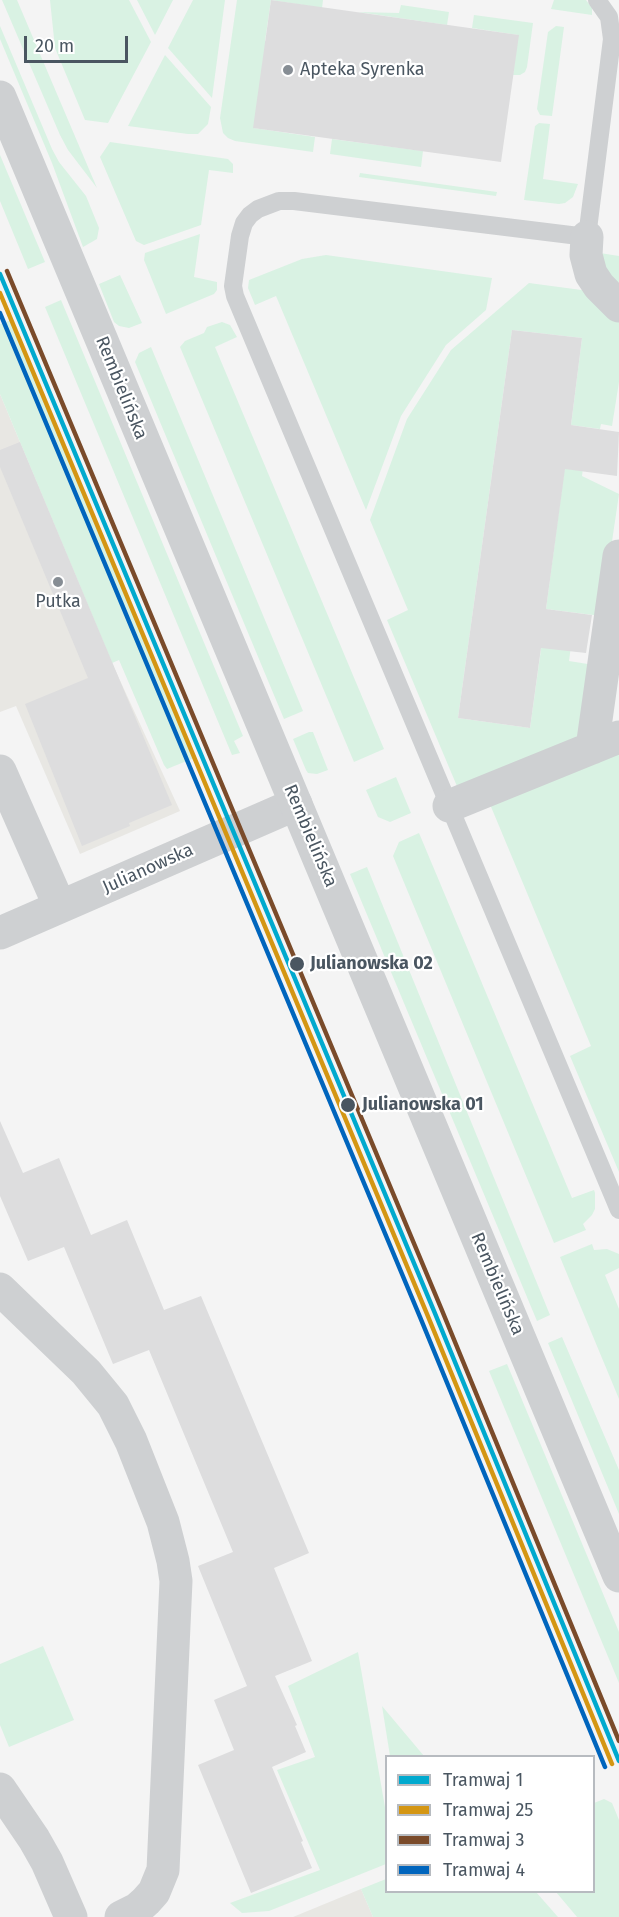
<!DOCTYPE html>
<html>
<head>
<meta charset="utf-8">
<style>
	body { margin:0 }
	#map { position:relative; width:619px; height:1917px; overflow:hidden; background:#f4f4f4; font-family:"Fira Sans",sans-serif }
	canvas { display:block }
	.legend { position:absolute; left:385px; top:1755px; width:210px; height:138px; box-sizing:border-box; background:#fff; border:2px solid #b7bbc0; margin:0; padding:8px 10px; list-style:none; font-size:18px; color:#4a5661 }
	.legend li { display:flex; align-items:center; gap:12px; height:30px }
	.legend b { width:30px; border:2px solid #b7bbc0 }
	.scale { position:absolute; left:24px; top:36px; width:104px; height:27px; box-sizing:border-box; border:3px solid #4a5661; border-top:0; padding-left:8px; font-size:18px; line-height:21px; white-space:nowrap; color:#4a5661; -webkit-text-stroke:4px #fff; paint-order:stroke }
</style>
</head>
<body>
<div id="map">
<canvas width="619" height="1917"></canvas>
<ul class="legend">
<li><b style="height:8px;background:#00a9ce"></b>Tramwaj 1</li>
<li><b style="height:8px;background:#d49613"></b>Tramwaj 25</li>
<li><b style="height:8px;background:#7a4b2a"></b>Tramwaj 3</li>
<li><b style="height:8px;background:#0065bd"></b>Tramwaj 4</li>
</ul>
<div class="scale">20 m</div>
</div>
<script>
const c = document.querySelector('canvas').getContext('2d');
c.lineJoin = 'round';
function fill(path, color) {
  c.fillStyle = color;
  c.fill(path, 'evenodd');
}
function shape(rows) {
  const path = new Path2D();
  for (const r of rows) {
    path.moveTo(r[0], r[1]);
    for (let i = 2; i < r.length; i += 2) path.lineTo(r[i], r[i + 1]);
  }
  return path;
}
function trace(path, color, width, dash) {
  c.strokeStyle = color;
  c.lineWidth = width;
  c.lineCap = dash ? 'butt' : 'round';
  c.setLineDash(dash || []);
  c.stroke(path);
}
function label(font, color, halo, rows, align = 'center') {
  c.font = font + ' "Fira Sans",sans-serif';
  c.lineWidth = 4.5;
  c.setLineDash([]);
  c.textBaseline = 'middle';
  c.strokeStyle = halo;
  c.fillStyle = color;
  for (const [text, x, y, turn = 0] of rows) {
    c.save();
    c.translate(x, y);
    c.rotate((+turn || 0) * Math.PI / 180);
    c.textAlign = isNaN(turn) ? turn : align;
    if (halo) c.strokeText(text, 0, 0);
    c.fillText(text, 0, 0);
    c.restore();
  }
}
fill(shape([
	[0,394,112,663,180,811,80,854,16,706,0,712],
	[361,1889,373,1917,293,1917]
]), '#e8e7e3');
fill(shape([
	[2,0,17,0,97,188,68,150,60,135],
	[50,0,129,0,151,42,108,123,85,120,55,48],
	[137,0,173,0,155,35],
	[193,0,225,0,212,98,168,48],
	[237,0,323,0,322,8,271,0,265,41,278,43,254,128,315,137,313,152,235,141,228,138,223,133,220,118],
	[554,0,586,0,592,8,592,15,551,9],
	[401,5,449,12,447,25,358,12,399,13],
	[474,15,533,23,527,67,525,72,520,75,513,75,518,35,472,28],
	[0,26,52,149,59,162,86,196,99,228,97,239,83,247,52,163,0,39],
	[556,26,564,27,552,116,540,115,537,109,548,32],
	[165,55,211,107,208,124,198,134,188,134,128,126],
	[539,123,550,124,543,179,578,184,573,197,565,203,559,204,524,200,535,126],
	[332,139,423,151,421,167,330,154],
	[110,142,228,159,233,164,233,173,209,170,201,225,144,245,136,241,100,157],
	[0,155,45,262,28,269,0,201],
	[360,173,497,192,496,196,359,177],
	[200,234,194,277,217,282,217,290,214,294,166,314,144,260,145,253],
	[600,253,619,256,619,283,607,278],
	[326,255,492,278,486,310,446,345,401,416,366,510,276,296,255,305,248,288,249,280,302,259],
	[120,275,142,323,129,328,119,326,114,322,99,284],
	[529,283,589,291,619,320,619,382,612,426,601,424,600,429,571,425,582,338,512,330,458,718,530,728,542,642,571,646,569,661,594,665,584,740,459,791,387,620,408,610,370,520,407,419,451,350],
	[61,300,243,736,234,741,240,753,232,755,45,307],
	[11,320,194,758,167,769,164,765,119,660,112,663,0,394,0,324],
	[222,322,230,325,237,337,215,347,384,749,354,762,180,347,185,341,204,333,207,327],
	[151,347,303,711,284,719,135,362,139,353],
	[566,457,584,460,582,476,619,494,601,616,546,609],
	[309,732,313,732,328,770,317,774,308,773,306,770,293,739],
	[619,748,619,1172,570,1056,591,1046,489,802],
	[396,777,411,813,390,822,378,817,366,790],
	[419,833,572,1198,594,1190,595,1193,595,1209,592,1215,583,1224,586,1230,554,1243,393,856,399,842],
	[367,867,550,1315,537,1321,350,874],
	[592,1244,594,1250,607,1249,619,1254,619,1268,605,1275,619,1309,619,1399,560,1257],
	[562,1337,619,1470,619,1514,548,1343],
	[507,1364,619,1632,619,1683,489,1371],
	[43,1646,74,1720,9,1747,0,1725,0,1664],
	[358,1652,386,1813,386,1864,269,1911,242,1913,230,1903,320,1870,277,1770,315,1757,288,1686],
	[382,1706,424,1756,390,1756],
	[604,1799,612,1803,619,1820,619,1917,577,1917,556,1892,594,1892,594,1803],
	[386,1879,386,1892,536,1892,558,1917,373,1917,361,1889]
]), '#d9f2e3');
fill(shape([
	[271,0,519,35,501,162,253,128],
	[512,330,582,338,571,425,619,432,617,476,565,469,546,609,592,615,586,653,541,648,530,728,458,718],
	[20,442,172,805,129,823,130,826,82,846,25,704,88,678,0,467,0,450],
	[0,1121,23,1173,59,1158,91,1235,127,1220,164,1310,201,1296,309,1553,274,1568,312,1661,275,1676,297,1725,295,1726,306,1752,272,1767,303,1841,301,1842,312,1868,251,1893,198,1765,234,1750,214,1700,247,1686,198,1566,233,1552,149,1350,113,1364,64,1247,28,1261,0,1196]
]), '#ddddde');
trace(shape([
	[597,0,609,17,612,39,587,237,294,201,279,201,258,209,250,215,244,223,240,236,233,286,235,296,619,1210]
]), '#ced0d2', 18);
trace(shape([
	[587,237,586,255,591,274,599,286,619,306],
	[592,748,619,556],
	[0,771,60,907],
	[449,806,619,737],
	[0,933,296,804],
	[0,1289,86,1372,113,1405,131,1441,163,1522,173,1561,176,1581,163,1870,154,1892,146,1901,137,1909,121,1917],
	[0,1789,34,1839,47,1862,71,1917]
]), '#ced0d2', 33);
trace(shape([
	[0,97,619,1576]
]), '#ced0d2', 33);
trace(shape([
	[0,274,434,1311,619,1761]
]), '#00a9ce', 4.5);
trace(shape([
	[0,293,427,1314,612,1764]
]), '#d49613', 4.5);
trace(shape([
	[7,271,441,1308,619,1741]
]), '#7a4b2a', 4.5);
trace(shape([
	[0,313,420,1317,605,1767]
]), '#0065bd', 4.5);
for (const [x, y, r, color] of [
	[288,70,6,"#868d94"],
	[58,582,6,"#868d94"],
	[297,964,8,"#4a5661"],
	[348,1105,8,"#4a5661"]
]) {
  const dot = new Path2D();
  dot.arc(x, y, r, 0, 2 * Math.PI);
  c.fillStyle = color;
  c.fill(dot);
  trace(dot, '#fff', 2);
}
label('18px', '#4a5661', '#fff', [
	["Apteka Syrenka",300,70],
	["Putka",58,602,"center"]
], 'left');
label('18px', '#4a5661', '#fff', [
	["Rembielińska",121,388,68],
	["Rembielińska",310,836,67],
	["Julianowska",148,869,-24],
	["Rembielińska",497,1284,67]
]);
label('bold 18px', '#4a5661', '#fff', [
	["Julianowska 02",310,964],
	["Julianowska 01",362,1105]
], 'left');
</script>
</body>
</html>
